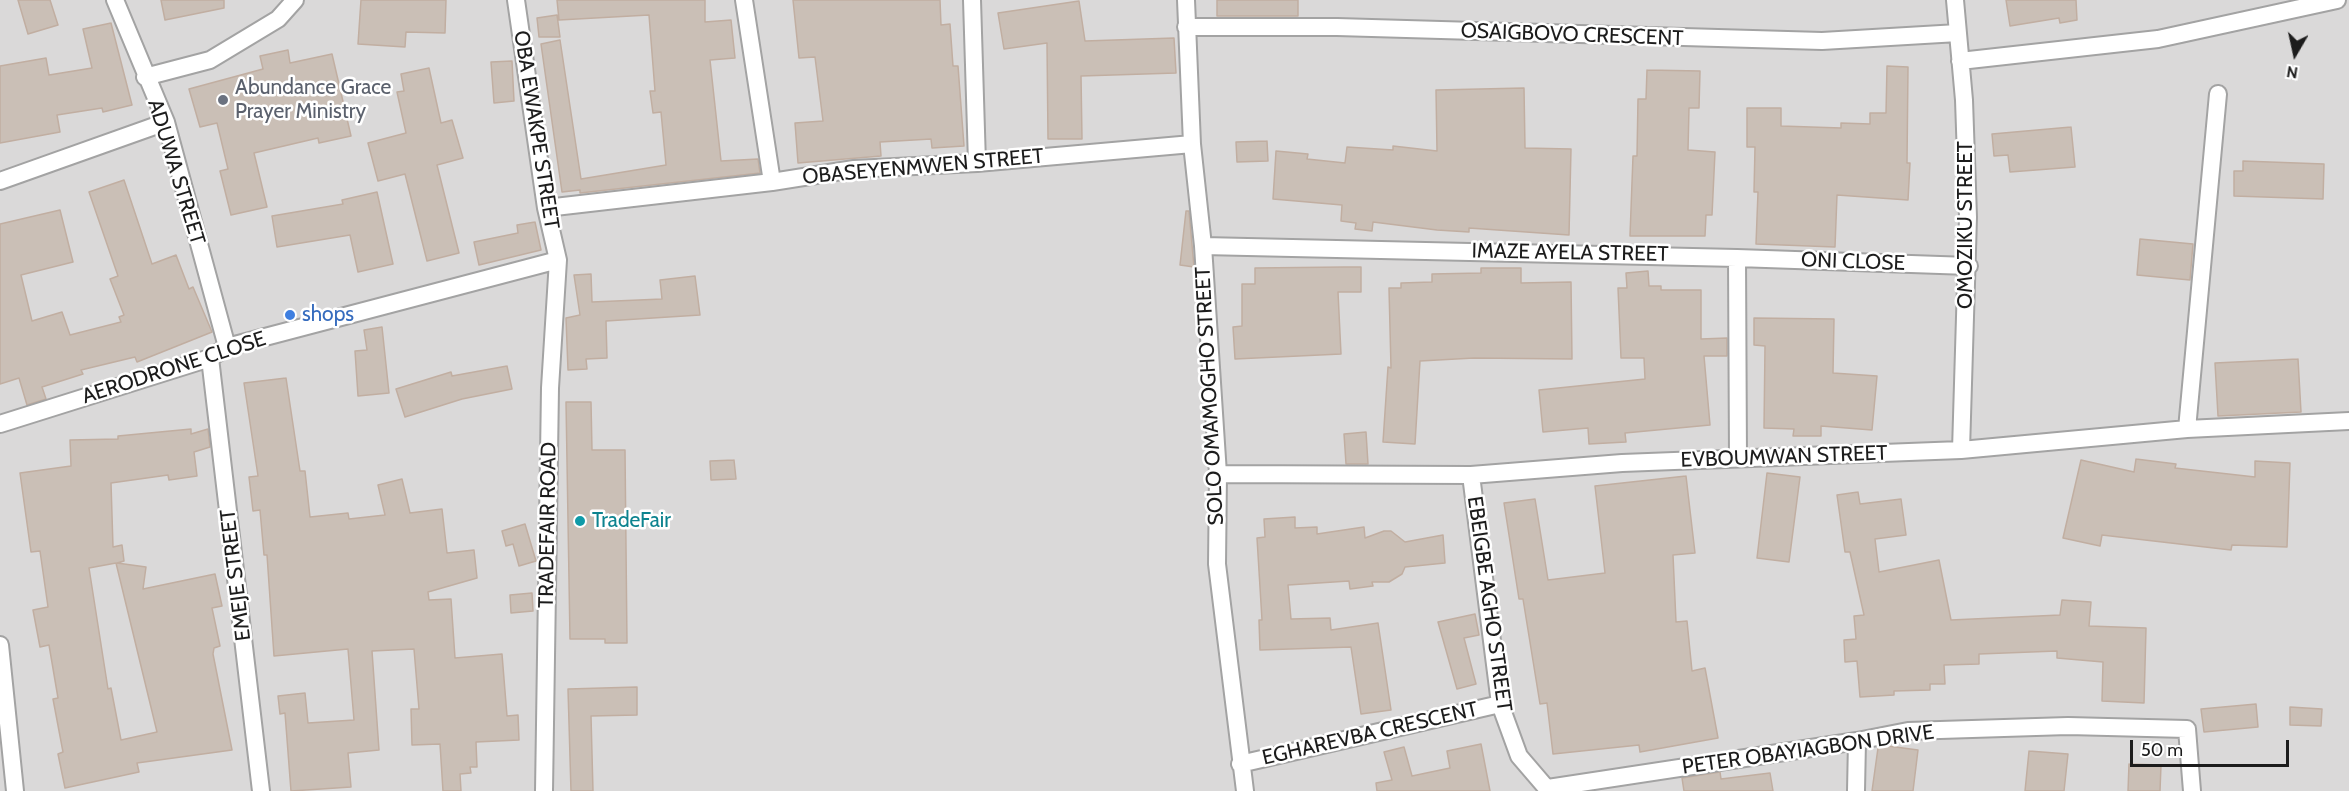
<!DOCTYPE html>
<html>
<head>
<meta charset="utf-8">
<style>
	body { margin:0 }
	#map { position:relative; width:2349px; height:791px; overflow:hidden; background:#eee9e0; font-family:Cabin,sans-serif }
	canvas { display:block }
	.north { position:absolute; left:2265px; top:24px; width:60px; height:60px; -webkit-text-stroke:4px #fff; paint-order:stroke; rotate:189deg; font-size:16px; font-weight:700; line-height:24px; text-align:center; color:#1c1c1c }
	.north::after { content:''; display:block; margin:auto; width:21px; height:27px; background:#1c1c1c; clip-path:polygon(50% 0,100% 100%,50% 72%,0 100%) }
	.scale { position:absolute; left:2130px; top:740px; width:159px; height:27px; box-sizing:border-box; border:3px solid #1c1c1c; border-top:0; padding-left:8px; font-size:18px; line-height:21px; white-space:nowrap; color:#1c1c1c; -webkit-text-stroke:4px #fff; paint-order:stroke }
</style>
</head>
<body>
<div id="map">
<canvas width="2349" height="791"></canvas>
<div class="north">N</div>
<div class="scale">50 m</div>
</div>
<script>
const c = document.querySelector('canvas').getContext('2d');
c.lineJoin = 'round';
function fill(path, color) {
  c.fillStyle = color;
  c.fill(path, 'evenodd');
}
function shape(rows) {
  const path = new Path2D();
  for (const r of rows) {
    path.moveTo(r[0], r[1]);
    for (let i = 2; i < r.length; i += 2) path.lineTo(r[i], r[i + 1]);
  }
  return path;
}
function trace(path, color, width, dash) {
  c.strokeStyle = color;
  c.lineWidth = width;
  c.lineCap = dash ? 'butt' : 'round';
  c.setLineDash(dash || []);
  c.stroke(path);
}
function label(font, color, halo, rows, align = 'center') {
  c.font = font + ' Cabin,sans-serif';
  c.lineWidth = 5;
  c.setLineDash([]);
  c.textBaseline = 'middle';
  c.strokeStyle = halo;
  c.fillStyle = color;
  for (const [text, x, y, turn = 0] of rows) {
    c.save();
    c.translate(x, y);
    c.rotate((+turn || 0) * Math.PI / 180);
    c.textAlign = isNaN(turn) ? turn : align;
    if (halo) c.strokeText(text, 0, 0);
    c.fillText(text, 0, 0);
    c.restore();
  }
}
fill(shape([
	[0,0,2349,0,2349,791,0,791]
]), '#dad9d9');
const building = shape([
	[18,0,50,0,58,25,28,34,18,0],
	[161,0,224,0,224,8,165,20,161,0],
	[361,0,446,0,445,33,406,32,405,47,358,44,361,0],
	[557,0,705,0,705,22,731,20,735,58,710,60,721,161,758,159,760,173,580,193,580,190,562,192,541,44,560,40,581,179,666,165,661,112,653,113,650,91,655,91,649,15,559,20,557,0],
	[793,0,940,0,941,25,950,24,953,66,958,66,964,146,932,148,931,139,880,142,881,156,798,163,795,123,823,121,815,57,799,58,793,0],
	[1217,0,1298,0,1298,16,1217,16,1217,0],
	[2006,0,2076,0,2077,20,2060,23,2059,18,2010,26,2006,0],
	[1079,1,1085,41,1174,38,1176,73,1081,76,1082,139,1048,139,1047,43,1004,49,998,13,1079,1],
	[557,15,560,37,539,37,537,18,557,15],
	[111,23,132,105,103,112,102,108,57,115,60,132,0,143,0,66,46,58,49,75,92,68,83,29,111,23],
	[288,50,290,63,332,54,351,136,319,143,318,138,254,153,267,207,231,215,220,171,228,169,217,123,200,127,189,89,263,69,260,56,288,50],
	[512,61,514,101,494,103,491,62,512,61],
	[1887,66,1908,67,1907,163,1910,163,1908,200,1837,195,1835,247,1756,244,1758,192,1754,192,1755,147,1747,147,1747,108,1781,108,1781,126,1841,128,1841,123,1870,124,1870,113,1886,113,1887,66],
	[429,68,441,123,452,120,463,158,437,165,459,253,427,261,405,174,378,181,368,143,406,133,397,92,404,91,401,74,429,68],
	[1647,70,1700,71,1699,108,1689,108,1688,150,1715,152,1712,215,1706,215,1705,236,1630,236,1633,156,1637,156,1638,99,1646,99,1647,70],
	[1524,88,1525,148,1571,149,1569,235,1469,228,1469,232,1437,230,1373,222,1372,231,1355,229,1356,223,1341,221,1342,205,1273,199,1276,151,1308,154,1307,159,1345,163,1347,147,1393,150,1393,146,1437,151,1436,90,1524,88],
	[2071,127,2075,167,2010,172,2008,155,1994,156,1992,134,2071,127],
	[1267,141,1268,161,1237,162,1236,142,1267,141],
	[2243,161,2324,164,2323,199,2234,196,2234,171,2243,171,2243,161],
	[124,180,152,264,176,255,189,289,193,287,212,332,137,362,135,357,81,370,83,374,42,387,46,399,27,405,19,378,0,384,0,224,60,210,73,262,21,275,32,321,62,312,70,335,121,322,119,317,124,315,110,279,118,276,89,192,124,180],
	[377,192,393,264,358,272,350,235,277,247,272,216,343,204,342,200,377,192],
	[1186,211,1189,211,1194,267,1180,265,1186,211],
	[535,222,541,250,479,265,474,242,518,233,517,225,535,222],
	[2140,239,2193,244,2190,280,2137,275,2140,239],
	[1345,267,1361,267,1361,292,1338,292,1341,354,1235,359,1233,327,1242,326,1242,284,1255,284,1255,268,1345,267],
	[1481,268,1521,268,1521,283,1571,282,1572,359,1474,358,1420,361,1415,444,1383,442,1388,367,1391,368,1389,288,1401,288,1401,283,1432,282,1432,274,1481,273,1481,268],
	[1648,271,1649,286,1661,286,1661,290,1701,290,1701,339,1727,338,1727,356,1704,356,1710,425,1625,433,1626,442,1589,444,1588,428,1543,432,1539,390,1645,379,1644,358,1621,358,1618,288,1627,288,1626,273,1648,271],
	[591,274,592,302,662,299,660,280,695,276,700,315,606,321,607,358,586,359,587,369,568,370,566,318,580,315,574,275,591,274],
	[1754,318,1834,319,1833,373,1877,376,1872,430,1821,426,1821,436,1793,436,1794,429,1764,428,1765,346,1754,345,1754,318],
	[382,327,389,393,358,396,355,351,367,350,364,330,382,327],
	[2298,359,2301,412,2218,416,2215,363,2298,359],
	[507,366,512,389,462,399,405,417,396,389,451,372,452,376,507,366],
	[286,378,300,471,305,471,310,517,348,513,349,519,385,515,378,485,402,479,410,513,442,509,447,553,474,550,477,578,428,592,429,600,451,599,455,658,502,654,507,716,518,715,519,740,476,742,477,767,470,767,471,773,460,774,461,791,443,791,440,744,412,745,411,709,419,709,414,649,372,651,379,750,348,753,351,787,291,791,285,713,280,714,278,696,305,693,308,723,354,720,348,649,274,656,267,555,264,555,260,510,253,511,249,477,258,476,244,383,286,378],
	[566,402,591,402,592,450,625,450,627,643,605,643,605,639,570,639,566,402],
	[191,429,191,434,208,429,210,447,194,452,197,476,169,480,168,475,111,483,113,547,122,545,124,561,117,563,146,567,143,589,215,574,222,606,212,608,220,646,214,648,213,654,232,750,137,763,139,772,65,788,58,754,63,752,53,699,58,698,49,645,40,647,33,610,48,607,40,551,31,552,20,473,71,466,70,440,118,439,118,436,191,429],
	[116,563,157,732,121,740,111,688,108,689,89,568,116,563],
	[1366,432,1368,464,1346,464,1344,434,1366,432],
	[2136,459,2176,464,2175,468,2255,477,2255,461,2290,463,2287,547,2232,545,2231,550,2102,535,2100,546,2063,538,2081,460,2134,472,2136,459],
	[734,460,736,479,711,480,710,461,734,460],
	[1767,473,1800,477,1789,562,1757,558,1767,473],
	[1686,476,1695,553,1673,555,1676,622,1687,621,1692,671,1705,668,1718,738,1640,752,1639,745,1553,754,1547,703,1540,704,1523,599,1519,599,1504,503,1535,499,1548,580,1605,573,1595,486,1686,476],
	[1858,492,1860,504,1901,499,1906,535,1875,539,1879,572,1939,560,1951,620,2060,615,2062,600,2091,602,2089,626,2146,628,2144,703,2102,701,2103,662,2057,658,2057,651,1979,654,1979,664,1944,665,1945,684,1930,684,1930,690,1894,691,1894,695,1860,697,1857,661,1845,662,1844,640,1856,639,1854,616,1864,615,1850,552,1845,552,1837,495,1858,492],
	[1295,517,1295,528,1317,527,1317,534,1364,527,1365,538,1384,531,1391,531,1405,542,1443,535,1445,563,1405,567,1402,574,1389,582,1372,582,1373,586,1350,589,1349,581,1288,585,1291,619,1330,618,1331,630,1378,623,1391,710,1361,714,1351,647,1260,650,1259,620,1262,620,1257,538,1265,537,1264,519,1295,517],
	[525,524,536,561,519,566,513,544,506,546,502,531,525,524],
	[532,593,533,611,511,613,510,595,532,593],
	[1475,614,1479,635,1464,638,1476,684,1457,689,1438,622,1475,614],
	[637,687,637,715,591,716,593,791,571,791,568,689,637,687],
	[2256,704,2258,727,2204,732,2201,709,2256,704],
	[2290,707,2322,709,2321,726,2290,725,2290,707],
	[1481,744,1490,791,1377,791,1376,783,1392,780,1384,752,1404,747,1412,776,1450,768,1447,751,1481,744],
	[1888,746,1918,750,1913,791,1872,791,1878,748,1888,746],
	[2029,751,2068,754,2064,791,2025,791,2029,751],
	[2129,764,2161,765,2160,791,2128,791,2129,764],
	[1720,772,1721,779,1770,773,1773,791,1684,791,1682,778,1720,772]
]);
fill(building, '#cabfb6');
trace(building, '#c1aea1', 1.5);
const street = shape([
	[115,0,166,122,227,347],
	[516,0,546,208,558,260,550,388,544,791],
	[744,0,772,182],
	[972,0,977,163],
	[1186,0,1192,144,1203,246,1218,474,1217,564,1245,791],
	[1955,0,1964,100,1968,217,1961,450],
	[1186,27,1337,27,1822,41,1958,33],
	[1960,61,2158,39,2337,0],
	[145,77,210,60,278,19,295,0],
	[0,181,166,122],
	[546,208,772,182,854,169,977,163,1192,144],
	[1203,246,1737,258,1738,458],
	[1737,258,1969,266],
	[210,358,261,791],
	[0,424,210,358,227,347,558,260],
	[2187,429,2218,94],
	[1218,474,1471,475,1622,463,1961,450,2187,429,2349,421],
	[1471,475,1500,704,1519,756,1549,791],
	[0,645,15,791],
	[1240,764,1500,704],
	[1548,788,1857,741,1908,731,2068,726,2187,729,2192,791],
	[1856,791,1857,741]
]);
trace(street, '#a3a3a3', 20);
trace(street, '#fff', 16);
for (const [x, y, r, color] of [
	[223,100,6,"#6b7280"],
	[290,315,6,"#3f7fe0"],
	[580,521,6,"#0f9aa8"]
]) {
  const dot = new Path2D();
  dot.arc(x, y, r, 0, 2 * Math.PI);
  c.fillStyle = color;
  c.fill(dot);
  trace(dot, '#fff', 2);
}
label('21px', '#1c1c1c', '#fff', [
	["OSAIGBOVO CRESCENT",1572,35,2],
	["OBA EWAKPE STREET",536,130,81],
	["OBASEYENMWEN STREET",923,167,-5],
	["ADUWA STREET",176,172,73],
	["OMOZIKU STREET",1966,225,-90],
	["IMAZE AYELA STREET",1570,253,1],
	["ONI CLOSE",1853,262,2],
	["AERODRONE CLOSE",174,368,-18],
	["SOLO OMAMOGHO STREET",1210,396,-93],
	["EVBOUMWAN STREET",1784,457,-2],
	["TRADEFAIR ROAD",548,525,-89],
	["EMEJE STREET",236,575,-97],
	["EBEIGBE AGHO STREET",1489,604,82],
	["EGHAREVBA CRESCENT",1370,734,-13],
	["PETER OBAYIAGBON DRIVE",1808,750,-8]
]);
label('21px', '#5b616d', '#fff', [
	["Abundance Grace",235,88],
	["Prayer Ministry",235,112]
], 'left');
label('21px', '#366cbe', '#fff', [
	["shops",302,315]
], 'left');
label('21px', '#0d838f', '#fff', [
	["TradeFair",592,521]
], 'left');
</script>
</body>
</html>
